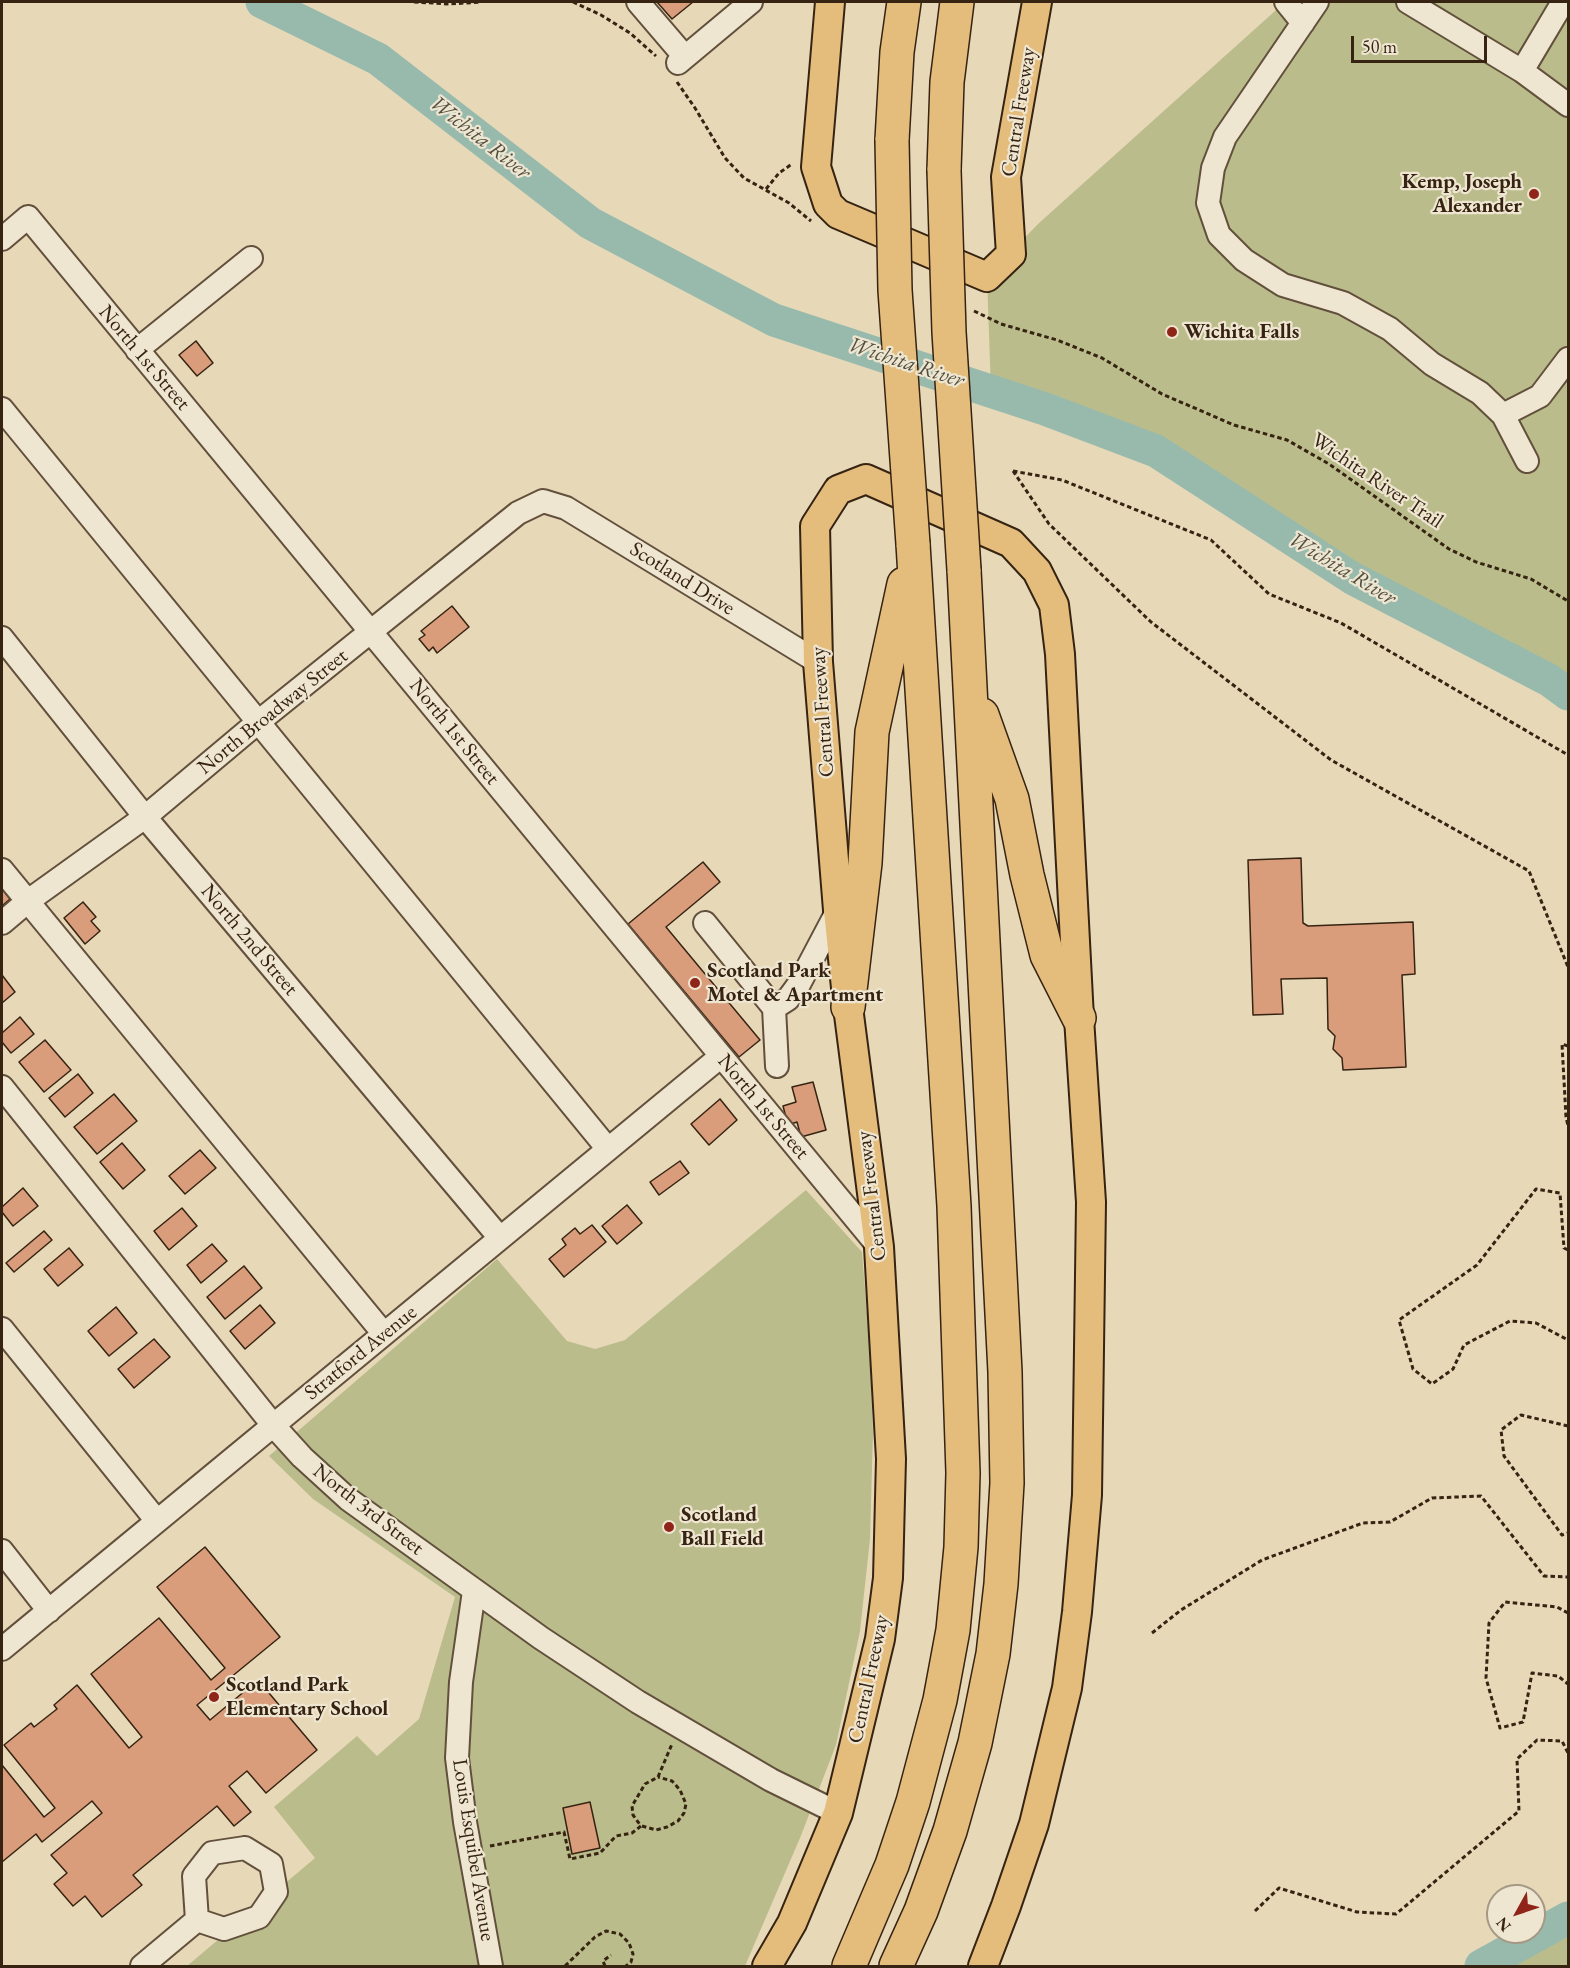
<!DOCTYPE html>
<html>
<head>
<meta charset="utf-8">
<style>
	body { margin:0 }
	#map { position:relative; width:1570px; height:1968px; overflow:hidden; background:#e7d8b8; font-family:"EB Garamond",serif }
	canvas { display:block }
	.frame { position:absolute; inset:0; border:3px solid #362312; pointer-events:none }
	.north { position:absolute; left:1486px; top:1884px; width:60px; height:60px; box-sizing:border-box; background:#efe6d1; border:2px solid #a59885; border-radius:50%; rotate:230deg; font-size:16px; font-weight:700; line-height:24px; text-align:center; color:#362312 }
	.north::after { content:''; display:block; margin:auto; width:21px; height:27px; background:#8f2418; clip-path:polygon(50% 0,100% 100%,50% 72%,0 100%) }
	.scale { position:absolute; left:1351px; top:36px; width:136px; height:27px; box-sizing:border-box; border:3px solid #362312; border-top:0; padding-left:8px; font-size:18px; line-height:21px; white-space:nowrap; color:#362312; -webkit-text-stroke:4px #efe6d1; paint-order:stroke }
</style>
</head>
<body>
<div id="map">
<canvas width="1570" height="1968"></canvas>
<div class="frame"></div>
<div class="north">N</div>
<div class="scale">50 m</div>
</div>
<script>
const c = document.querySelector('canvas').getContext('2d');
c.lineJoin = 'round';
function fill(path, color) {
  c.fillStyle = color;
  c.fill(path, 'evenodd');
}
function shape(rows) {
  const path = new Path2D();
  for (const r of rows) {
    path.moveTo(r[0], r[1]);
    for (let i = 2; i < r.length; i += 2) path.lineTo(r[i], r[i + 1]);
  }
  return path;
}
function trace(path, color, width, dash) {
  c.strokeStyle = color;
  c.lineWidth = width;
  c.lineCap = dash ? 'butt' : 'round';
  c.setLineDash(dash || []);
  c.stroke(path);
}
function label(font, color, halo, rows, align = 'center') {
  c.font = font + ' "EB Garamond",serif';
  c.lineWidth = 4.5;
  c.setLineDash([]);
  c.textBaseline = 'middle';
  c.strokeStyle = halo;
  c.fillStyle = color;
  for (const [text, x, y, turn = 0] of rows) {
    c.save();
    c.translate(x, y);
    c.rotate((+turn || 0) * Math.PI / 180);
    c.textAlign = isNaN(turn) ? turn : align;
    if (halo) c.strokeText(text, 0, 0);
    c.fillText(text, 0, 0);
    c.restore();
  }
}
fill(shape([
	[1285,2,1568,2,1568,694,1549,680,1352,578,1156,451,1045,409,991,391,987,277,1038,224],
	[806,1190,862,1252,869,1339,873,1433,870,1539,860,1631,836,1745,800,1838,745,1966,187,1966,315,1858,274,1807,357,1736,377,1756,419,1719,455,1597,313,1499,269,1456,497,1259,567,1341,595,1349,625,1340],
	[1568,1918,1568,1966,1481,1966]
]), '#babd8b');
trace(shape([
	[262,2,378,59,590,223,774,320,1045,409,1156,451,1352,578,1549,680,1568,694],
	[1481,1966,1568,1918]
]), '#97baad', 33);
const building = shape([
	[657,2,693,2,672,19,657,2],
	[196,341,213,363,197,376,179,355,196,341],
	[452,606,469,627,437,653,433,647,429,651,419,639,425,635,421,631,452,606],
	[1301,858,1303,923,1308,926,1413,922,1415,974,1402,975,1406,1067,1343,1070,1342,1058,1333,1049,1335,1036,1328,1029,1327,978,1281,979,1283,1014,1253,1015,1248,860,1301,858],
	[703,862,720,882,666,927,760,1040,739,1057,628,924,703,862],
	[2,889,10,899,2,906,2,889],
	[83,902,96,917,91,921,100,931,85,944,64,918,83,902],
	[2,975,15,992,2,1003,2,975],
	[20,1017,34,1034,11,1053,2,1042,2,1033,20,1017],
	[45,1040,71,1070,44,1092,19,1062,45,1040],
	[78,1074,93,1093,65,1117,49,1098,78,1074],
	[813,1082,826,1130,801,1137,797,1122,788,1125,783,1106,796,1102,792,1087,813,1082],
	[114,1094,137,1121,97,1154,74,1127,114,1094],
	[720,1099,737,1120,709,1145,691,1124,720,1099],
	[122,1143,145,1170,123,1189,100,1162,122,1143],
	[200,1150,216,1168,185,1194,169,1176,200,1150],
	[680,1161,689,1173,659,1195,650,1182,680,1161],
	[23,1188,38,1206,13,1226,2,1212,2,1207,23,1188],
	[627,1205,642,1223,617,1244,602,1226,627,1205],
	[182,1208,197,1226,169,1250,154,1231,182,1208],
	[592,1225,606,1242,564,1277,549,1259,566,1245,562,1239,575,1228,580,1234,592,1225],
	[44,1231,52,1240,14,1272,6,1263,44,1231],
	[212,1244,227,1261,201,1283,187,1265,212,1244],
	[69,1248,83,1265,58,1286,44,1269,69,1248],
	[244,1266,262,1288,225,1319,207,1297,244,1266],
	[260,1305,275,1323,245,1349,230,1331,260,1305],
	[116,1307,137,1333,109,1356,88,1331,116,1307],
	[154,1339,170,1357,134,1388,118,1369,154,1339],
	[205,1547,280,1637,197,1705,210,1720,258,1680,317,1750,266,1793,247,1771,229,1786,251,1812,234,1826,217,1806,133,1875,142,1885,102,1917,85,1896,73,1906,54,1884,67,1873,51,1855,102,1813,92,1801,42,1842,36,1834,2,1862,2,1765,44,1817,55,1808,4,1745,31,1723,34,1727,57,1709,54,1705,77,1685,129,1748,142,1737,91,1674,159,1618,211,1680,225,1668,157,1587,205,1547],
	[590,1802,600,1848,572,1854,563,1808,590,1802]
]);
fill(building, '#d99d7c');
trace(building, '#362312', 1.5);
const minor = shape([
	[638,2,685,57],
	[1286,2,1303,23],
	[1317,2,1225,137,1213,168,1208,203,1219,235,1244,260,1283,285,1343,303,1390,329,1432,364,1480,393,1503,415,1527,461],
	[1408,2,1522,71,1568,105],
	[678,63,751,2],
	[1522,71,1563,2],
	[2,239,28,217,879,1247],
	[137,350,251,258],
	[2,409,608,1149],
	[1503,415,1540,396,1568,359],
	[2,638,145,817,500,1238],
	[2,870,384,1334],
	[2,923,28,901,145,817,257,723,518,513,543,501,566,508,818,662],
	[705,923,774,1008,788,999,799,984,838,910],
	[774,1008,777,1066],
	[2,1087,273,1425,302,1457,348,1499,541,1638,638,1702,771,1780,838,1813],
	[2,1329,157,1521],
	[2,1551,49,1611],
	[474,1591,461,1682,457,1758,465,1822,491,1966],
	[2,1649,720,1057],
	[245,1848,271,1864,276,1892,259,1917,224,1929,197,1920,194,1876,212,1853,245,1848],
	[142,1966,197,1920]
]);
const major = shape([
	[830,2,816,167,828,204,838,214,987,277,1011,254,1006,177,1037,2],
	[767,1966,792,1923,838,1813,880,1639,888,1578,891,1459,879,1247,848,1007,838,910,818,662,815,526,838,490,866,479,1011,543,1037,571,1054,605,1060,654,1079,1018,1091,1202,1087,1495,1077,1612,1067,1688,1034,1824,1006,1906,983,1966]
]);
const highway = shape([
	[892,140,897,52,904,2],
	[944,170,947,82,957,2],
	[982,715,1012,799,1027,875,1047,955,1079,1018],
	[848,1007,865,863,872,732,904,584],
	[849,1966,892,1865,913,1802,940,1700,953,1630,961,1547,963,1473,954,1206,913,544],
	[896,1966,921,1911,950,1831,975,1743,993,1654,1001,1584,1007,1483,1005,1372,964,570]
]);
trace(minor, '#62503c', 26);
trace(major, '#362312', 32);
trace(highway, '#362312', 36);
trace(shape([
	[414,2,449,4,481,2],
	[573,2,601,15,630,33,656,56],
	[677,82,695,108,725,158,744,178,789,203,811,221],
	[766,189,779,173,792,164],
	[974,311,1001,324,1057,340,1102,358,1162,394,1234,425,1287,440,1329,464,1449,549,1476,562,1531,579,1568,601],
	[1013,471,1049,524,1151,622,1331,760,1529,871,1568,967],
	[1013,471,1062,480,1211,540,1269,594,1341,623,1568,755],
	[1568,1046,1562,1044,1566,1117,1568,1126],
	[1568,1250,1564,1248,1560,1193,1536,1189,1477,1265,1399,1320,1413,1369,1432,1384,1453,1369,1464,1345,1510,1321,1536,1323,1568,1340],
	[1568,1426,1521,1415,1501,1430,1504,1456,1562,1535,1568,1533],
	[1568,1613,1557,1607,1505,1602,1489,1623,1486,1678,1500,1728,1523,1722,1532,1673,1558,1676,1568,1684],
	[1152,1633,1181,1610,1262,1560,1363,1523,1390,1522,1432,1498,1481,1496,1544,1576,1568,1577],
	[642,1826,656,1830,667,1827,678,1821,684,1813,686,1804,680,1790,672,1781,658,1777],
	[490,1846,564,1832,570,1859,600,1853,616,1836,632,1833,641,1826,633,1815,632,1806,645,1784,658,1777,672,1744],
	[1255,1911,1279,1888,1357,1912,1396,1914,1519,1811,1517,1759,1537,1740,1562,1741,1568,1753],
	[565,1966,595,1937,606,1931,620,1934,629,1943,633,1954,631,1962,626,1966],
	[605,1966,603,1961,611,1955]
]), '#362312', 3, [4.5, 3]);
trace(minor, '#efe6d1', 22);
trace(major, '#e4bc7c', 28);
trace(highway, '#e4bc7c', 33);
const highwayBridge = shape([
	[892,140,895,290,913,544],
	[944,170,949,332,964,570]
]);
trace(highwayBridge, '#362312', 36, []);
trace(highwayBridge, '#e4bc7c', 33);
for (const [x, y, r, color] of [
	[1534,194,6,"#8f2418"],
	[1172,332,6,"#8f2418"],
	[695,983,6,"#8f2418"],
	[669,1527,6,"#8f2418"],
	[214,1697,6,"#8f2418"]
]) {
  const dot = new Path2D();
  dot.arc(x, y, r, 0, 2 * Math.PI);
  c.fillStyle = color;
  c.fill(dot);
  trace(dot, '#efe6d1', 2);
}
label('21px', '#362312', '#efe6d1', [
	["Central Freeway",1019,112,-81],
	["North 1st Street",144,358,50],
	["Wichita River Trail",1377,481,34],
	["Scotland Drive",682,579,32],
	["North Broadway Street",273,712,-39],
	["Central Freeway",823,712,-94],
	["North 1st Street",454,732,51],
	["North 2nd Street",249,940,50],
	["North 1st Street",763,1107,50],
	["Central Freeway",872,1196,-97],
	["Stratford Avenue",361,1353,-39],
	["North 3rd Street",368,1510,38],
	["Central Freeway",869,1679,-78],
	["Louis Esquibel Avenue",473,1850,81]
]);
label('bold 21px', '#362312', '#efe6d1', [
	["Kemp, Joseph",1522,182,"right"],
	["Alexander",1522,206,"right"],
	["Wichita Falls",1184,332],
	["Scotland Park",707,971],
	["Motel & Apartment",707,995],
	["Scotland",681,1515],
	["Ball Field",681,1539],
	["Scotland Park",226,1685],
	["Elementary School",226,1709]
], 'left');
label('italic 22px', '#535040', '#efe6d1', [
	["Wichita River",480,138,38],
	["Wichita River",906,363,18],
	["Wichita River",1342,569,31]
]);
</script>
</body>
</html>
